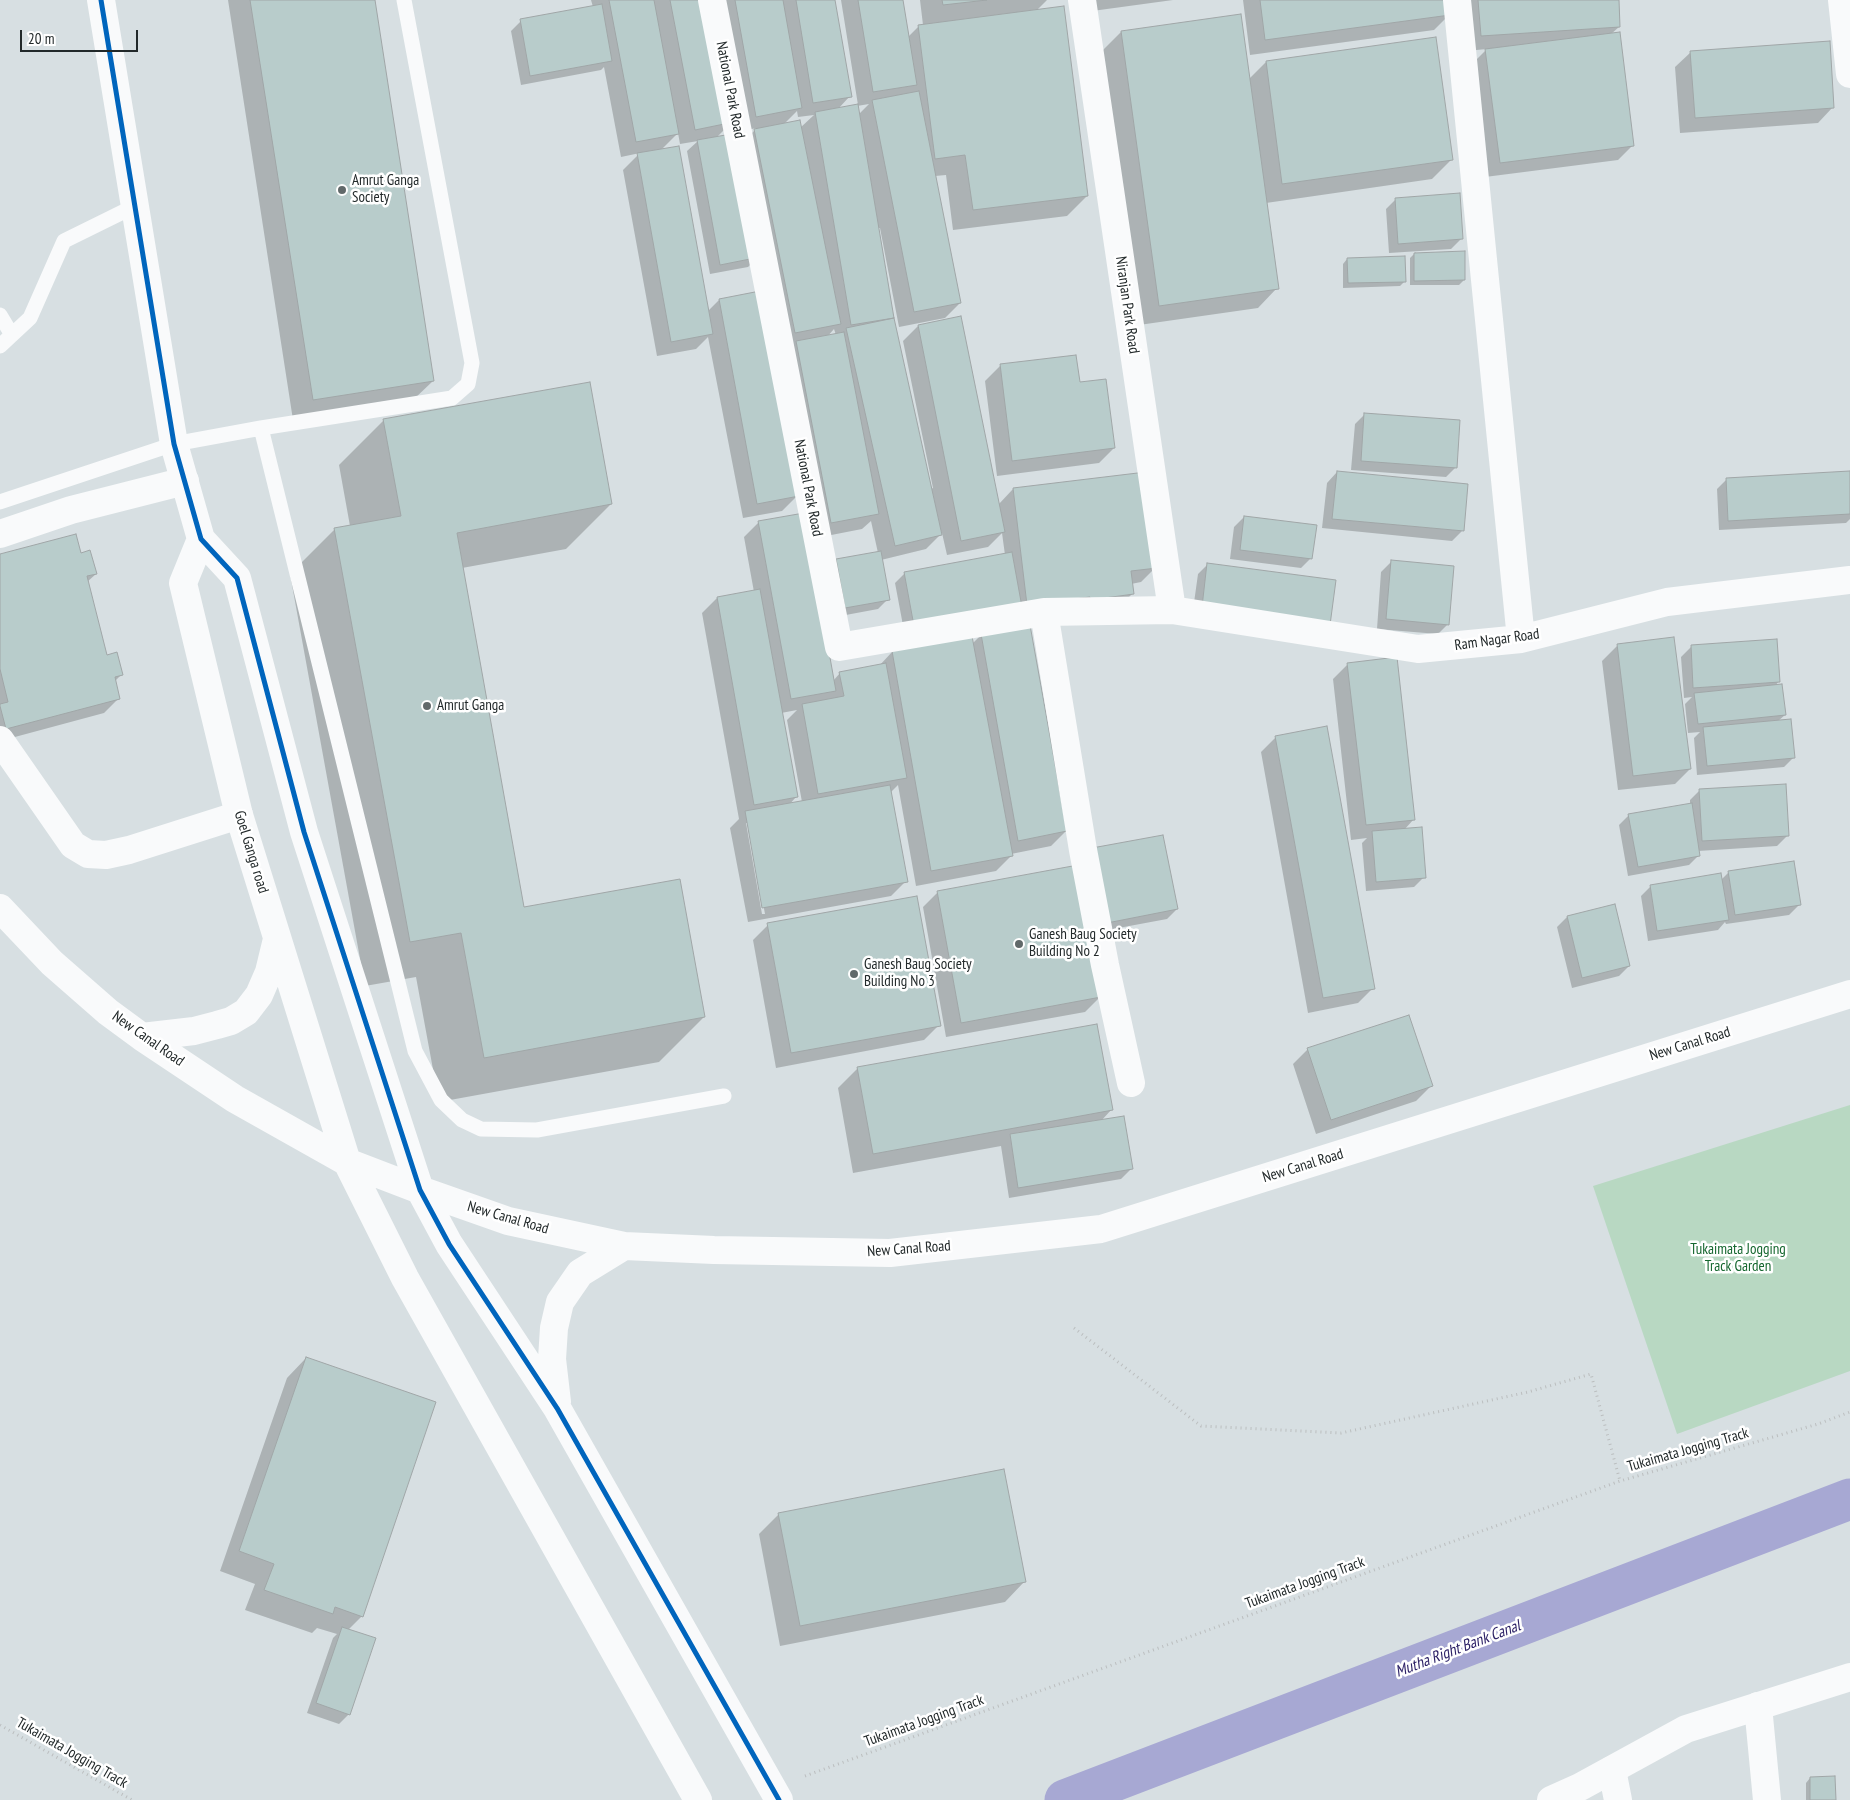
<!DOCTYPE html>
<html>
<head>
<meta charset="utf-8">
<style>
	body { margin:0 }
	#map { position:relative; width:1850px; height:1800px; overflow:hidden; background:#d7dfe2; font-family:"PT Sans Narrow",sans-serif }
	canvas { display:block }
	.scale { position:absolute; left:20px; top:30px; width:118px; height:22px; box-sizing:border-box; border:2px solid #22292a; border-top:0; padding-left:6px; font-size:15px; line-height:18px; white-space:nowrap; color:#22292a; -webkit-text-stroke:4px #fff; paint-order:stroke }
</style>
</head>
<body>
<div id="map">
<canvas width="1850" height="1800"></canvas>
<div class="scale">20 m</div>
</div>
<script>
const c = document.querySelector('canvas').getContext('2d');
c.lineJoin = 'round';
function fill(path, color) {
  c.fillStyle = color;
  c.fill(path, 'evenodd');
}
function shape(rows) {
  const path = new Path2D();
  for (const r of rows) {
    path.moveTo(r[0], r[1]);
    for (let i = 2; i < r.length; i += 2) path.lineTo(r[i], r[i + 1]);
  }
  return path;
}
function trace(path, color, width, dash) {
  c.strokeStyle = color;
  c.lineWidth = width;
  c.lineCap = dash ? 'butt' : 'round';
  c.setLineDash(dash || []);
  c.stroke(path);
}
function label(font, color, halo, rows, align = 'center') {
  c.font = font + ' "PT Sans Narrow",sans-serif';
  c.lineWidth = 5;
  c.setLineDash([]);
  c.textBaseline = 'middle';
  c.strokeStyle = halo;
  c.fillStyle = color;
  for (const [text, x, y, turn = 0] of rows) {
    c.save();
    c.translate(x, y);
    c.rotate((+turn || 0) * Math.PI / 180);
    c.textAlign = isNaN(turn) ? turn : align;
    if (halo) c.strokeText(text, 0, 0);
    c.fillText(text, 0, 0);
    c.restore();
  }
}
fill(shape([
	[1850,1105,1850,1371,1677,1434,1593,1186]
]), '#b8d8c2');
fill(shape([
	[228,0,374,0,433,381,413,400,293,420],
	[591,0,709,0,732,122,716,138,738,147,757,128,741,131,718,0,834,0,850,96,838,109,858,105,841,0,901,0,908,37,919,26,923,25,920,0,1047,0,1036,11,1087,196,1067,216,953,230,946,175,935,176,960,303,945,318,899,327,880,228,877,228,892,318,931,489,933,488,903,341,918,326,998,505,1013,489,1156,567,1141,582,1131,584,1132,594,1117,609,905,636,895,583,905,573,1005,555,1002,533,988,547,947,555,942,533,926,549,881,560,888,599,878,609,835,617,827,570,837,560,878,553,871,521,862,529,816,538,758,257,748,267,710,274,687,151,698,141,680,144,678,133,661,150,707,312,719,300,797,496,782,511,743,518,708,337,696,349,657,356,623,170,640,153,621,157,604,67,601,70,521,85,511,31,521,21,593,7],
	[869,104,858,115,857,106],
	[797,111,798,117,814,115,800,128,784,124],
	[834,329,836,335,827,337],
	[1083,0,1173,0,1085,12],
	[1243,0,1447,0,1449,15,1434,30,1250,55],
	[1463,0,1617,0,1619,27,1611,34,1633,145,1618,160,1485,177,1471,65,1487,49,1466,51],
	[1240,15,1249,79,1266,62,1435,38,1452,159,1432,179,1266,203,1277,288,1258,308,1139,325,1101,52,1121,32],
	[1691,52,1833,107,1818,123,1680,133,1675,67],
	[1396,199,1461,239,1451,249,1389,253,1386,209],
	[1416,252,1416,254,1464,280,1459,285,1410,285,1410,258],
	[1347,259,1405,281,1400,286,1343,288,1343,264],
	[1000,366,1079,383,1114,448,1099,463,997,476,985,381],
	[1365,414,1456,467,1446,477,1351,470,1355,424],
	[384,420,611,504,566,549,462,568,523,908,704,1017,659,1062,439,1102,416,977,365,986,290,574,335,529,350,526,339,465],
	[1337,472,1462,531,1452,541,1322,528,1327,483],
	[1850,472,1850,519,1846,523,1719,530,1717,489,1727,479],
	[1244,517,1311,558,1301,568,1230,559,1234,527],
	[759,522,833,681,840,673,879,666,892,652,972,644,981,635,1066,831,1051,846,1011,854,1011,856,996,871,916,886,898,785,890,793,906,881,891,896,748,922,730,828,739,819,702,613,717,598,754,592,744,537],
	[797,710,787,720,802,802,789,805,796,797,781,713],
	[746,823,748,823,765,914,762,914],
	[0,555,80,555,96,574,87,582,106,657,122,674,115,681,119,698,104,713,0,741],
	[1391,562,1448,624,1438,634,1377,629,1381,572],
	[1208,564,1334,581,1192,617,1198,574],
	[1617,646,1690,769,1675,784,1618,790,1602,661],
	[1691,647,1779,681,1775,686,1785,715,1778,721,1794,757,1784,767,1697,775,1694,738,1700,732,1688,733,1685,704,1692,697,1684,698,1681,657],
	[1348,664,1414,819,1404,830,1424,877,1414,887,1366,891,1362,843,1367,838,1351,840,1333,679],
	[1276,737,1373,988,1358,1003,1308,1013,1261,752],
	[1700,790,1787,836,1777,846,1698,851,1699,855,1689,865,1628,876,1619,825,1629,815,1690,805,1690,800],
	[1083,860,1177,909,1167,919,1097,932],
	[1729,872,1799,905,1789,915,1726,924,1725,922,1718,930,1648,941,1641,896,1651,886,1721,880],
	[938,892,1100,997,1085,1012,946,1037,923,907],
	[1614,905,1629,966,1619,976,1572,988,1557,927,1567,917],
	[768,925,939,1025,924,1040,776,1068,753,940],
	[1308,1049,1431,1086,1416,1101,1316,1134,1293,1064],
	[858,1068,1112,1109,1101,1121,1131,1169,1121,1179,1009,1198,1001,1146,853,1173,838,1088],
	[306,1358,362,1616,348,1630,349,1714,339,1724,307,1713,333,1638,337,1634,317,1628,312,1633,245,1610,255,1584,220,1571,287,1378],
	[779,1514,1024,1582,1005,1602,780,1646,759,1534],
	[1810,1778,1835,1800,1806,1800,1806,1783]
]), '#0003');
trace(shape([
	[1065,1800,1850,1499]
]), '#a7a8d3', 41);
const building = shape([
	[250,0,375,0,434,381,313,400,250,0],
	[609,0,654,0,679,134,636,142,609,0],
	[670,0,710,0,734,122,695,130,670,0],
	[735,0,783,0,802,108,756,117,735,0],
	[796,0,835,0,852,97,813,103,796,0],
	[858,0,903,0,917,85,873,92,858,0],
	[942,0,987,0,943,5,942,0],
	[1260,0,1448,0,1450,15,1265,40,1260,0],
	[1478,0,1619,0,1620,27,1481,36,1478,0],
	[602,4,612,61,530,76,520,19,602,4],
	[1064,6,1088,196,973,210,965,155,935,159,918,25,1064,6],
	[1241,14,1279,289,1159,306,1121,31,1241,14],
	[1620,32,1634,146,1500,163,1485,49,1620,32],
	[1436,37,1453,160,1282,184,1266,61,1436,37],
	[1830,41,1834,108,1695,118,1690,51,1830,41],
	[919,91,961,303,914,312,872,100,919,91],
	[858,104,894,318,851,325,815,112,858,104],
	[800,120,841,324,795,333,754,129,800,120],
	[737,133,760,257,720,265,697,140,737,133],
	[679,146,713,334,671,342,637,153,679,146],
	[1460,193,1463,239,1398,244,1395,198,1460,193],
	[1465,251,1465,280,1414,281,1414,253,1465,251],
	[1405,256,1406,282,1348,283,1347,258,1405,256],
	[760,291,799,496,757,504,719,299,760,291],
	[961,316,1005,532,961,541,918,325,961,316],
	[894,318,942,535,895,546,846,328,894,318],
	[844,332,879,514,831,523,796,341,844,332],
	[1076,355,1080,382,1106,379,1115,448,1012,461,1000,364,1076,355],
	[590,382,612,504,457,533,524,907,680,879,705,1017,484,1058,461,933,410,942,334,528,401,516,383,419,590,382],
	[1364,413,1460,420,1457,468,1361,461,1364,413],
	[1337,471,1468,484,1464,531,1332,519,1337,471],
	[1850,471,1850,514,1728,521,1726,478,1850,471],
	[1146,472,1157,568,1131,571,1134,594,1090,600,1090,597,1027,605,1013,488,1146,472],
	[804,513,836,691,791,699,758,521,804,513],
	[1244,516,1317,525,1312,559,1240,550,1244,516],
	[76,534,81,553,90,550,97,574,87,576,107,655,117,652,123,675,115,677,120,699,6,729,0,706,0,704,8,702,0,669,0,554,76,534],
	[881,551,890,600,845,608,836,559,881,551],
	[1012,552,1022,607,914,626,904,572,1012,552],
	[1391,560,1454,566,1449,625,1386,619,1391,560],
	[1207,563,1336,580,1330,625,1202,607,1207,563],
	[760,589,798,797,754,805,717,597,760,589],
	[1030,625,1067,831,1018,841,981,634,1030,625],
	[972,636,1013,856,931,871,892,651,972,636],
	[1674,637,1691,769,1633,776,1617,644,1674,637],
	[1777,639,1780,682,1693,688,1691,645,1777,639],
	[1397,657,1415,820,1366,825,1347,663,1397,657],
	[886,663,907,778,818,794,802,704,844,696,839,672,886,663],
	[1782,684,1786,715,1698,724,1694,693,1782,684],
	[1791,719,1795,758,1707,766,1703,727,1791,719],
	[1327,726,1375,989,1323,998,1275,736,1327,726],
	[1786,784,1789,836,1702,841,1699,789,1786,784],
	[890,785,908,882,762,908,745,811,890,785],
	[1692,803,1700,856,1638,867,1628,814,1692,803],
	[1422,827,1426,878,1376,882,1372,831,1422,827],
	[1163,835,1178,909,1107,923,1092,848,1163,835],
	[1794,861,1801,905,1735,915,1728,871,1794,861],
	[1078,865,1101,997,961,1023,937,891,1078,865],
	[1721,873,1729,920,1657,931,1650,885,1721,873],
	[917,896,941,1026,791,1053,767,923,917,896],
	[1615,904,1630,966,1582,978,1567,916,1615,904],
	[1409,1015,1433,1086,1331,1120,1307,1048,1409,1015],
	[1097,1024,1113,1110,873,1154,857,1067,1097,1024],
	[1124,1116,1133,1169,1018,1188,1010,1134,1124,1116],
	[306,1357,436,1402,363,1617,335,1607,333,1614,264,1590,274,1564,239,1551,306,1357],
	[1004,1469,1026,1582,800,1626,778,1513,1004,1469],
	[342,1627,376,1638,350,1715,316,1703,342,1627],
	[1835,1776,1836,1800,1810,1800,1810,1777,1835,1776]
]);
fill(building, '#b8cccb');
trace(building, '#a0a6a7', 1);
trace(shape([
	[1074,1328,1201,1426,1341,1433,1528,1392,1591,1374,1620,1481],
	[0,1725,132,1800],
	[805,1776,1620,1481,1818,1424,1850,1412]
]), '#bbbebf', 3, [1, 4]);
trace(shape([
	[0,315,12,335],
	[0,346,30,318,64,241,135,206],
	[261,428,415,1051,441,1100,462,1120,481,1129,537,1130,724,1096],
	[0,502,174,444,261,428,452,398,468,384,472,363,404,0]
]), '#f9fafb', 15);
trace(shape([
	[712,0,839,647,1044,612,1172,610,1418,649,1521,639,1667,602,1850,580],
	[1082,0,1172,610],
	[1457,0,1521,639],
	[1842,0,1850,74],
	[0,534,71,510,185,481],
	[1044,612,1083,850,1105,965,1131,1083],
	[0,740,73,845,88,854,106,855,129,850,239,815],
	[1758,1706,1767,1800],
	[1612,1770,1618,1800]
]), '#f9fafb', 28);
trace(shape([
	[101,0,174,444,201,539,237,578,304,832,420,1190,449,1244,557,1408,779,1800],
	[201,539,183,583,239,815,347,1162,405,1278,698,1800],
	[0,908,52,963,108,1012,142,1037,235,1099,347,1162,420,1190,508,1221,624,1246,714,1250,890,1253,1101,1229,1850,994],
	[142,1037,194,1031,217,1025,231,1021,246,1012,259,995,269,972,277,939],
	[557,1402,552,1359,554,1328,560,1302,580,1273,624,1246],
	[1551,1800,1580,1787,1686,1729,1850,1677]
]), '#f9fafb', 28);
trace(shape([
	[101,0,174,444,201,539,237,578,304,832,420,1190,449,1244,557,1408,779,1800]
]), '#0065bd', 5);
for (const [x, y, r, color] of [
	[342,190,5,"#61696a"],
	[427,706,5,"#61696a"],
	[1019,944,5,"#61696a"],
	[854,974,5,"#61696a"]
]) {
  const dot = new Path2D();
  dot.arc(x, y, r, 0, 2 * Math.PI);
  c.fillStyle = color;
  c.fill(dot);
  trace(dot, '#fff', 2);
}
label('15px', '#22292a', '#fff', [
	["National Park Road",730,90,79],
	["Niranjan Park Road",1127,305,82],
	["National Park Road",808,488,79],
	["Ram Nagar Road",1497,640,-8],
	["Goel Ganga road",251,852,73],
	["New Canal Road",148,1039,35],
	["New Canal Road",1690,1044,-17],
	["New Canal Road",1303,1166,-17],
	["New Canal Road",508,1218,16],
	["New Canal Road",909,1249,-4],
	["Tukaimata Jogging Track",1688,1450,-16],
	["Tukaimata Jogging Track",1305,1583,-20],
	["Tukaimata Jogging Track",924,1721,-20],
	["Tukaimata Jogging Track",72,1753,30]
]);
label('15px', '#22292a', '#fff', [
	["Amrut Ganga",352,181],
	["Society",352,198],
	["Amrut Ganga",437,706],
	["Ganesh Baug Society",1029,935],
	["Building No 2",1029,952],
	["Ganesh Baug Society",864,965],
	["Building No 3",864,982]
], 'left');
label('15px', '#15672f', '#fff', [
	["Tukaimata Jogging",1738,1250],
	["Track Garden",1738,1267]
]);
label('italic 16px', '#2d2267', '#fff', [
	["Mutha Right Bank Canal",1458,1649,-21]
]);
</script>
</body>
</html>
